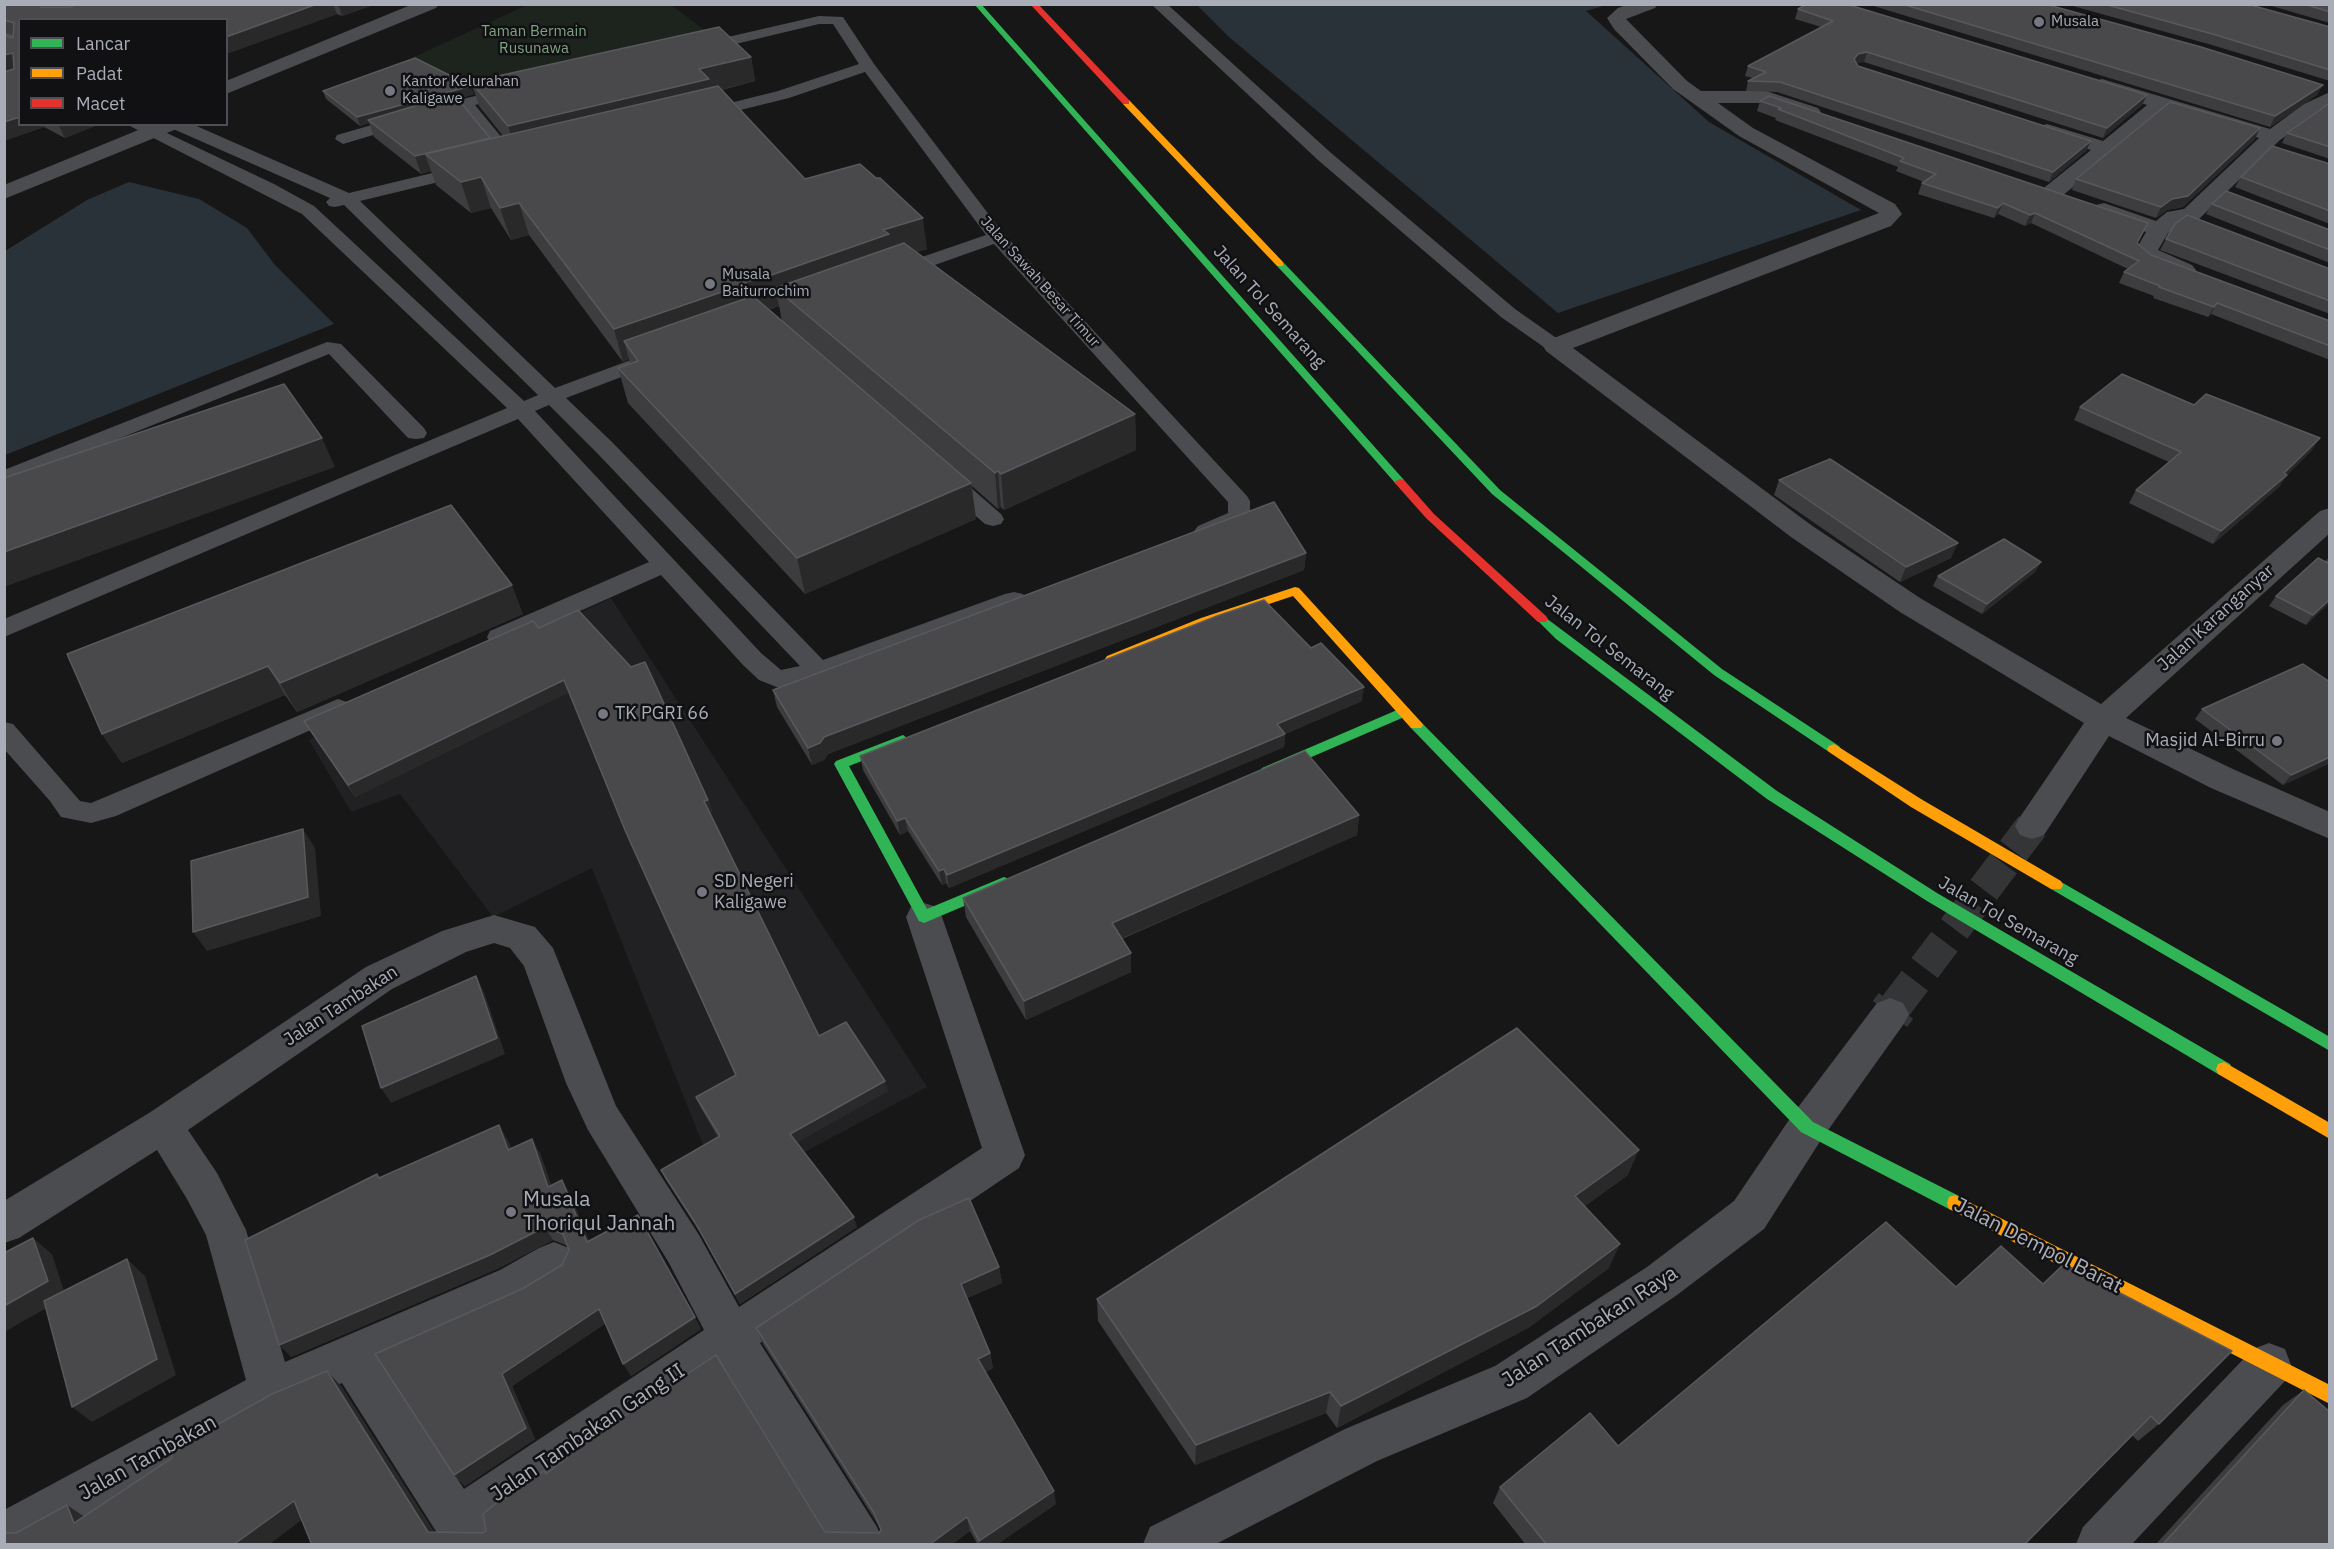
<!DOCTYPE html>
<html>
<head>
<meta charset="utf-8">
<style>
	body { margin:0 }
	#map { position:relative; width:2334px; height:1549px; overflow:hidden; background:#171717; font-family:"IBM Plex Sans",sans-serif }
	canvas { display:block }
	.frame { position:absolute; inset:0; border:6px solid #a8adb8; pointer-events:none }
	.legend { position:absolute; left:18px; top:18px; width:210px; height:108px; box-sizing:border-box; background:#111113; border:2px solid #4d4f55; margin:0; padding:8px 10px; list-style:none; font-size:18px; color:#a8adb8 }
	.legend li { display:flex; align-items:center; gap:12px; height:30px }
	.legend b { width:30px; border:2px solid #4d4f55 }
</style>
</head>
<body>
<div id="map">
<canvas width="2334" height="1549"></canvas>
<div class="frame"></div>
<ul class="legend">
<li><b style="height:8px;background:#30b455"></b>Lancar</li>
<li><b style="height:8px;background:#ff9f0a"></b>Padat</li>
<li><b style="height:8px;background:#e5322d"></b>Macet</li>
</ul>
</div>
<script>
const c = document.querySelector('canvas').getContext('2d');
c.lineJoin = 'round';
function fill(path, color) {
  c.fillStyle = color;
  c.fill(path, 'evenodd');
}
function shape(rows) {
  const path = new Path2D();
  for (const r of rows) {
    path.moveTo(r[0], r[1]);
    for (let i = 2; i < r.length; i += 2) path.lineTo(r[i], r[i + 1]);
  }
  return path;
}
function trace(path, color, width, dash) {
  c.strokeStyle = color;
  c.lineWidth = width;
  c.lineCap = dash ? 'butt' : 'round';
  c.setLineDash(dash || []);
  c.stroke(path);
}
function label(font, color, halo, rows, align = 'center') {
  c.font = font + ' "IBM Plex Sans",sans-serif';
  c.lineWidth = 5;
  c.setLineDash([]);
  c.textBaseline = 'middle';
  c.strokeStyle = halo;
  c.fillStyle = color;
  for (const [text, x, y, turn = 0] of rows) {
    c.save();
    c.translate(x, y);
    c.rotate((+turn || 0) * Math.PI / 180);
    c.textAlign = isNaN(turn) ? turn : align;
    if (halo) c.strokeText(text, 0, 0);
    c.fillText(text, 0, 0);
    c.restore();
  }
}
fill(shape([
	[611,598,927,1087,723,1195,592,868,493,917,400,794,351,812,309,740]
]), '#212123');
fill(shape([
	[527,5,671,5,714,37,474,90,414,57]
]), '#1d241e');
fill(shape([
	[1197,5,1606,5,1586,11,1709,122,1861,210,1558,313,1229,37],
	[129,182,199,199,247,228,275,265,334,324,5,455,5,251,87,200]
]), '#2a3239');
trace(shape([
	[1895,1007,2032,826]
]), '#343537', 33, [33, 16]);
trace(shape([
	[1890,1014,1896,1006]
]), '#343537', 43, [43, 21]);
fill(shape([
	[1151,4,1167,4,1330,152,1515,309,1562,342,1565,346,1562,350,1548,350,1501,317,1318,160,1151,4],
	[819,16,843,17,874,64,1003,233,1247,496,1250,501,1250,516,1247,521,1214,536,1206,538,1198,536,1194,531,1198,526,1228,513,1228,502,994,244,901,277,887,277,885,273,887,269,986,235,865,72,789,98,700,120,694,118,692,115,694,112,778,91,859,64,833,24,819,24,698,53,690,48,693,45,819,16],
	[512,87,518,89,520,92,518,95,475,105,517,156,520,160,517,164,505,164,461,109,343,144,335,139,337,135,459,100,512,87],
	[126,124,148,124,274,184,314,206,524,401,538,395,344,205,335,207,329,206,326,202,330,198,171,128,169,124,192,124,349,193,470,164,476,165,479,169,476,173,360,201,555,388,647,354,661,354,664,358,661,362,566,398,613,443,823,660,1005,594,1014,592,1023,594,1026,600,1023,606,828,677,779,688,759,680,743,665,661,575,508,643,499,645,490,643,487,637,490,631,649,562,518,419,4,637,4,619,507,408,302,214,126,124],
	[549,405,597,453,800,666,781,670,761,653,535,411,549,405],
	[327,342,341,344,424,428,427,433,424,438,416,439,408,438,329,354,4,485,4,470,327,342],
	[947,472,955,474,1001,514,1004,519,1001,524,993,526,985,524,939,484,936,479,939,474,947,472],
	[338,699,347,702,351,708,347,714,116,816,91,823,61,817,50,801,4,749,4,722,13,724,80,801,91,803,338,699]
]), '#4b4c50');
fill(shape([
	[413,4,439,4,436,8,226,94,226,81,413,4],
	[1629,4,1658,4,1655,8,1626,19,1687,81,1701,91,1766,91,1818,108,1821,112,1818,116,1811,118,1764,103,1718,103,1753,128,1895,204,1902,214,1891,226,1573,348,1811,525,1920,598,2101,704,2320,511,2330,508,2330,533,2126,718,2235,770,2330,812,2330,839,2211,788,2109,736,2044,835,2032,839,2020,835,2015,826,2020,817,2084,723,1900,612,1791,537,1546,351,1543,346,1546,341,1879,213,1739,136,1673,89,1614,29,1607,18,1618,8,1629,4],
	[20,28,20,39,4,43,4,32,20,28],
	[2102,79,2270,129,2304,104,2330,92,2330,106,2280,140,2199,219,2182,222,2168,233,2158,250,2192,265,2196,270,2192,275,2184,277,2137,258,2134,253,2146,232,2096,215,2093,210,2096,205,2104,203,2156,221,2167,212,2184,209,2259,138,2165,110,2061,197,2053,198,2045,197,2042,192,2045,187,2091,150,2040,134,2037,130,2040,126,2047,124,2103,141,2147,105,2095,89,2092,85,2095,81,2102,79],
	[153,124,182,124,179,128,4,199,4,185,153,124],
	[924,903,937,907,942,917,1025,1155,1019,1168,760,1343,877,1527,884,1544,833,1544,724,1367,506,1515,493,1526,496,1544,444,1544,342,1383,287,1407,36,1544,4,1544,4,1510,246,1380,206,1235,187,1199,157,1150,19,1238,4,1243,4,1201,149,1113,366,967,442,931,494,915,535,927,553,948,616,1106,699,1235,739,1307,982,1148,906,917,911,907,924,903],
	[494,943,510,948,524,966,566,1083,588,1130,669,1263,704,1330,464,1489,383,1365,530,1300,569,1276,575,1262,569,1248,554,1242,539,1248,500,1270,285,1362,246,1230,217,1173,188,1130,392,989,466,952,494,943],
	[1890,998,1903,1003,1909,1014,1903,1025,1821,1140,1764,1229,1677,1295,1527,1398,1377,1461,1216,1544,1143,1544,1150,1527,1345,1429,1495,1366,1647,1267,1734,1201,1793,1114,1877,1003,1890,998],
	[2269,1343,2285,1349,2291,1365,2285,1381,2132,1544,2076,1544,2083,1527,2253,1349,2269,1343]
]), '#4b4c50');
fill(shape([
	[974,4,981,4,1404,480,1404,484,1396,484,974,4],
	[1277,262,1283,262,1500,490,1722,669,1839,746,1841,749,1839,752,1829,752,1714,675,1492,494,1277,266,1277,262],
	[1542,615,1777,791,1937,893,2230,1064,2232,1069,2230,1074,2224,1076,2218,1074,1927,901,1767,799,1556,639,1536,619,1542,615],
	[1404,707,1409,709,1410,712,1409,715,1272,774,1262,774,1260,771,1262,768,1404,707],
	[1416,720,1421,722,1813,1122,1961,1197,1963,1203,1961,1209,1955,1211,1949,1209,1801,1132,1411,728,1409,725,1416,720],
	[903,735,910,740,908,743,849,766,927,909,1004,877,1009,879,1011,883,1009,887,924,923,919,921,834,764,836,761,903,735],
	[2056,879,2330,1037,2330,1051,2051,889,2049,885,2051,881,2056,879]
]), '#30b455');
fill(shape([
	[1123,100,1129,100,1283,262,1283,266,1277,266,1123,104,1123,100],
	[1295,587,1299,588,1421,722,1423,725,1421,728,1411,728,1293,596,1209,624,1115,662,1111,663,1105,659,1107,656,1201,618,1295,587],
	[1834,744,1921,799,2061,881,2063,885,2061,889,2051,889,1911,807,1829,752,1827,749,1829,746,1834,744],
	[2224,1062,2330,1123,2330,1139,2218,1074,2216,1069,2218,1064,2224,1062],
	[1955,1195,2330,1385,2330,1404,1949,1209,1947,1203,1949,1197,1955,1195]
]), '#ff9f0a');
fill(shape([
	[1030,4,1038,4,1129,100,1129,104,1123,104,1030,4],
	[1400,479,1404,480,1434,514,1546,616,1548,619,1546,622,1538,622,1426,518,1394,482,1400,479]
]), '#e5322d');
fill(shape([
	[4,4,376,4,342,16,337,14,226,54,226,20,20,20,20,124,100,124,65,138,44,127,4,141,13,35,4,32],
	[1867,4,2045,4,2317,95,2270,127],
	[2066,4,2247,4,2330,27,2330,81,2212,45],
	[2265,4,2330,4,2330,23],
	[1798,9,2147,95,2142,105,2103,138,1864,62,1857,63,1858,66,2091,141,2086,151,2049,182,1777,92,1746,91,1748,81,1753,78,1745,76,1748,66,1821,27,1795,19],
	[751,57,755,81,722,90,805,179,927,249,917,252,1135,414,1136,450,1004,510,1001,507,998,509,972,486,976,519,805,594,628,403,618,368,630,363,629,359,623,362,529,235,511,240,491,208,471,213,436,185,431,171,421,174,374,137,369,123,360,126,326,99,323,91,474,94,458,99,491,139,503,136,479,106,471,82],
	[779,306,782,321,769,310],
	[1760,101,2137,243,2151,255,2330,321,2330,360,2211,314,2208,317,2153,298,2154,296,2119,283,2124,272,2128,269,2031,223,2025,226,1998,214,1994,218,1918,194,1922,183,1924,182,1896,171,1898,167,1775,120,1776,118,1757,111],
	[2330,103,2330,159,2282,143,2287,133],
	[2255,139,2183,207,2167,210,2156,218,2072,190,2076,179],
	[2330,164,2330,224,2235,187,2241,177],
	[2212,204,2330,230,2330,263,2206,214],
	[2166,239,2330,269,2330,314,2160,250],
	[2194,405,2312,450,2287,475,2279,487,2213,544,2129,503,2136,490,2169,462,2074,420,2080,407],
	[1779,480,1951,558,1900,582,1774,495],
	[1306,553,1304,570,828,754,824,760,812,765,777,707,773,690],
	[2330,556,2330,602,2306,625,2269,606,2276,596,2325,562],
	[2041,562,2035,572,1982,614,1933,586,1938,576],
	[523,614,297,712,285,695,122,763,102,734,67,654],
	[539,628,708,800,712,811,709,812,819,1036,888,1091,797,1142,857,1227,740,1304,701,1234,666,1180,661,1170,718,1137,701,1108,696,1097,735,1075,629,841,569,692,355,797,311,732,304,721],
	[1362,701,1285,734,1284,747,949,888,946,883,942,885,908,831,900,835,863,770,860,756],
	[2202,709,2330,763,2283,785,2195,719],
	[1359,815,1357,835,1122,939,1131,972,1026,1020,966,917,963,898],
	[507,1139,511,1148,540,1153,551,1185,570,1194,589,1241,701,1329,631,1376,606,1323,512,1386,535,1439,465,1486,454,1475,522,1289,562,1265,569,1250,568,1246,553,1240,499,1268,291,1357,380,1177],
	[1628,1175,1585,1206,1609,1268,1528,1328,1337,1428,1326,1413,1195,1465,1098,1321,1097,1299],
	[2001,1246,2159,1424,2138,1441,2132,1435,2024,1545,1526,1545,1493,1503,1500,1487,1618,1446,1956,1287],
	[999,1267,1002,1283,967,1298,990,1353,993,1368,985,1372,1056,1504,996,1545,978,1545,970,1531,951,1545,312,1545,301,1520,268,1545,4,1545,16,1533,67,1505,84,1516,327,1371,341,1386,434,1532,483,1533,546,1473,825,1532,879,1533,881,1530,879,1526,763,1344,756,1328],
	[2304,1390,2330,1545,2155,1545,2283,1405]
]), '#3d3d3f');
fill(shape([
	[42,4,77,4,52,14,41,7],
	[317,4,333,4,337,14,226,54,226,37],
	[338,4,376,4,342,16],
	[1867,52,1864,62,1855,64,1854,59,1858,54],
	[13,53,20,69,4,73,4,55],
	[751,57,755,81,711,92,516,151,508,126,699,69],
	[2323,85,2317,95,2270,127,2275,116],
	[471,86,474,94,372,123,368,120,369,123,360,126,357,117],
	[2147,95,2142,105,2103,138,2107,128],
	[20,117,20,124,43,124,44,127,4,141,4,122],
	[58,124,100,124,65,138],
	[2260,128,2255,139,2183,207,2167,210,2156,218,2161,207],
	[490,138,496,156,425,154,431,171,421,174,415,156],
	[2091,141,2086,151,2049,182,2053,172],
	[481,177,491,208,471,213,461,182],
	[519,203,529,235,511,240,500,208],
	[2003,203,1998,214,1994,218,1998,208],
	[2035,213,2031,223,2025,226,2030,215],
	[923,218,927,249,892,260,775,288,779,306,763,312,624,341,629,359,623,362,614,329,748,281,883,230],
	[2217,303,2211,314,2208,317,2214,307],
	[1135,414,1136,450,1004,510,1001,474],
	[322,438,335,467,4,587,4,552],
	[2320,438,2312,450,2287,475,2279,487,2213,544,2221,531],
	[998,471,1001,507,998,509,995,473],
	[971,483,976,519,805,594,797,558],
	[1958,543,1951,558,1900,582,1906,567],
	[1306,553,1304,570,828,754,824,760,812,765,808,748,824,737],
	[2041,562,2035,572,1982,614,1987,604],
	[512,585,523,614,297,712,280,683],
	[2330,599,2330,602,2306,625,2313,615],
	[268,666,285,695,122,763,102,734],
	[564,680,569,692,355,797,348,785],
	[1364,687,1362,701,1285,734,1284,747,949,888,947,875,1277,724],
	[2330,757,2330,763,2283,785,2291,775],
	[708,800,712,811,707,813,704,801],
	[1359,815,1357,835,1113,942,1112,923],
	[905,818,908,831,900,835,897,821],
	[303,829,315,848,321,916,207,951,193,932],
	[944,869,946,883,942,885,939,871],
	[1131,953,1131,972,1026,1020,1024,1001],
	[476,976,484,992,505,1054,391,1103,381,1088],
	[885,1081,888,1091,794,1144,790,1134],
	[499,1125,507,1139,516,1163,508,1150],
	[532,1139,540,1153,556,1200,548,1187],
	[1639,1150,1628,1175,1565,1220,1575,1196],
	[562,1180,570,1194,595,1255,587,1242],
	[854,1217,857,1227,740,1304,735,1294],
	[545,1227,553,1240,499,1268,291,1357,279,1345],
	[33,1238,52,1254,66,1297,4,1332,4,1306],
	[1620,1244,1609,1268,1528,1328,1337,1428,1341,1406],
	[127,1259,145,1276,176,1375,92,1422,72,1407],
	[999,1267,1002,1283,964,1299,961,1284],
	[599,1309,607,1322,512,1386,535,1439,465,1486,454,1475,502,1374],
	[695,1317,701,1329,631,1376,623,1364],
	[990,1353,993,1368,981,1374,978,1359],
	[327,1371,341,1386,442,1545,428,1532],
	[1330,1392,1326,1413,1195,1465,1196,1445],
	[1054,1491,1056,1504,996,1545,980,1545,979,1541],
	[294,1501,309,1514,268,1545,233,1545],
	[67,1505,87,1519,74,1523],
	[967,1517,970,1531,951,1545,929,1545]
]), '#29292a');
const building = shape([
	[4,4,42,4,41,7,70,7,78,4,317,4,226,37,226,20,20,20,20,117,4,122,4,72,14,69,13,53,4,55,4,35,13,38,14,23,4,20,4,4],
	[1807,4,1846,4,2147,95,2107,128,1867,52,1858,54,1854,59,1858,66,2091,141,2053,172,1780,82,1748,81,1766,72,1748,66,1833,21,1798,9,1807,4],
	[1902,4,2045,4,2201,47,2323,85,2275,116,1902,4],
	[2104,4,2247,4,2330,27,2330,70,2216,35,2104,4],
	[2304,4,2330,4,2330,12,2304,4],
	[719,27,751,57,699,69,709,79,508,126,471,82,719,27],
	[415,58,471,86,357,117,323,91,415,58],
	[718,86,805,179,860,164,876,178,880,178,923,218,883,230,889,234,757,280,748,281,745,284,614,329,519,203,500,208,481,177,461,182,425,154,718,86],
	[454,94,490,138,415,156,368,120,454,94],
	[1769,96,2148,223,2137,243,2151,255,2330,321,2330,346,2217,303,2214,307,2159,287,2160,286,2124,272,2139,261,2035,213,2030,215,2003,203,1998,208,1922,183,1936,174,1900,161,1904,158,1778,109,1781,108,1760,101,1769,96],
	[2170,102,2260,128,2188,196,2172,199,2161,207,2076,179,2170,102],
	[2330,103,2330,147,2287,133,2330,103],
	[2272,146,2330,164,2330,211,2241,177,2272,146],
	[2226,191,2330,230,2330,250,2212,204,2226,191],
	[2187,215,2330,269,2330,301,2166,239,2175,224,2187,215],
	[904,243,1135,414,1001,474,998,471,995,473,775,288,904,243],
	[753,296,971,483,797,558,618,368,638,361,624,341,753,296],
	[2122,374,2194,405,2206,394,2320,438,2284,473,2287,475,2221,531,2136,490,2181,452,2080,407,2122,374],
	[284,384,322,438,4,552,4,478,284,384],
	[1830,459,1958,543,1906,567,1779,480,1830,459],
	[1274,502,1306,553,824,737,820,743,808,748,773,690,1274,502],
	[451,505,512,585,280,683,268,666,102,734,67,654,451,505],
	[2004,539,2041,562,1987,604,1938,576,2004,539],
	[2318,558,2330,564,2330,599,2313,615,2276,596,2318,558],
	[1264,600,1311,648,1321,643,1364,687,1277,724,1285,734,947,875,944,869,939,871,905,818,897,821,860,756,1217,616,1264,600],
	[578,610,631,667,645,662,708,800,704,801,819,1036,846,1022,885,1081,790,1134,854,1217,735,1294,696,1224,661,1170,720,1136,696,1097,736,1075,625,830,564,680,348,785,304,721,533,621,539,628,578,610],
	[2303,664,2330,682,2330,757,2291,775,2202,709,2303,664],
	[1305,751,1359,815,1112,923,1131,953,1024,1001,963,898,1305,751],
	[303,829,308,897,193,932,191,861,303,829],
	[476,976,497,1038,381,1088,362,1026,476,976],
	[1517,1028,1639,1150,1575,1196,1620,1244,1537,1306,1341,1406,1330,1392,1196,1445,1097,1299,1517,1028],
	[499,1125,508,1150,532,1139,548,1187,562,1180,587,1242,638,1215,695,1317,623,1364,599,1309,502,1374,526,1428,454,1475,375,1354,522,1289,562,1265,569,1250,563,1234,545,1227,490,1255,279,1345,245,1240,377,1174,379,1178,499,1125],
	[969,1198,999,1267,961,1284,990,1353,978,1359,1054,1491,979,1541,967,1517,929,1545,312,1545,294,1501,233,1545,4,1545,4,1533,16,1533,67,1505,74,1523,172,1458,171,1455,213,1427,272,1394,327,1371,428,1532,483,1533,486,1531,483,1514,495,1504,544,1471,546,1474,595,1436,716,1355,825,1532,879,1533,881,1530,874,1513,756,1328,919,1220,969,1198],
	[1886,1222,1956,1287,2001,1246,2043,1284,2064,1264,2232,1351,2159,1424,2151,1416,2024,1545,1547,1545,1500,1487,1590,1413,1618,1446,1886,1222],
	[33,1238,48,1281,4,1306,4,1253,33,1238],
	[127,1259,157,1359,72,1407,44,1301,127,1259],
	[2304,1390,2330,1412,2330,1545,2162,1545,2304,1390]
]);
fill(building, '#49494c');
trace(building, '#58595d', 1.5);
for (const [x, y, r, color] of [
	[2039,22,6,"#757880"],
	[390,91,6,"#757880"],
	[710,284,6,"#757880"],
	[603,714,6,"#757880"],
	[2277,741,6,"#757880"],
	[702,892,6,"#757880"],
	[511,1212,6,"#757880"]
]) {
  const dot = new Path2D();
  dot.arc(x, y, r, 0, 2 * Math.PI);
  c.fillStyle = color;
  c.fill(dot);
  trace(dot, '#111113', 2);
}
label('15px', '#a8adb8', '#111113', [
	["Musala",2051,22],
	["Kantor Kelurahan",402,82],
	["Kaligawe",402,99],
	["Musala",722,275],
	["Baiturrochim",722,292]
], 'left');
label('15px', '#7fa381', '#111113', [
	["Taman Bermain",534,32],
	["Rusunawa",534,49]
]);
label('15px', '#a8adb8', '#111113', [
	["Jalan Sawah Besar Timur",1040,282,48]
]);
label('18px', '#a8adb8', '#111113', [
	["Jalan Tol Semarang",1269,307,48],
	["Jalan Karanganyar",2216,618,-42],
	["Jalan Tol Semarang",1609,648,38],
	["Jalan Tol Semarang",2008,921,30],
	["Jalan Tambakan",341,1006,-33]
]);
label('18px', '#a8adb8', '#111113', [
	["TK PGRI 66",615,714],
	["Masjid Al-Birru",2265,741,"right"],
	["SD Negeri",714,882],
	["Kaligawe",714,903]
], 'left');
label('21px', '#a8adb8', '#111113', [
	["Musala",523,1200],
	["Thoriqul Jannah",523,1224]
], 'left');
label('21px', '#a8adb8', '#111113', [
	["Jalan Dempol Barat",2038,1246,27],
	["Jalan Tambakan Raya",1590,1327,-33],
	["Jalan Tambakan Gang II",588,1433,-34],
	["Jalan Tambakan",148,1458,-29]
]);
</script>
</body>
</html>
